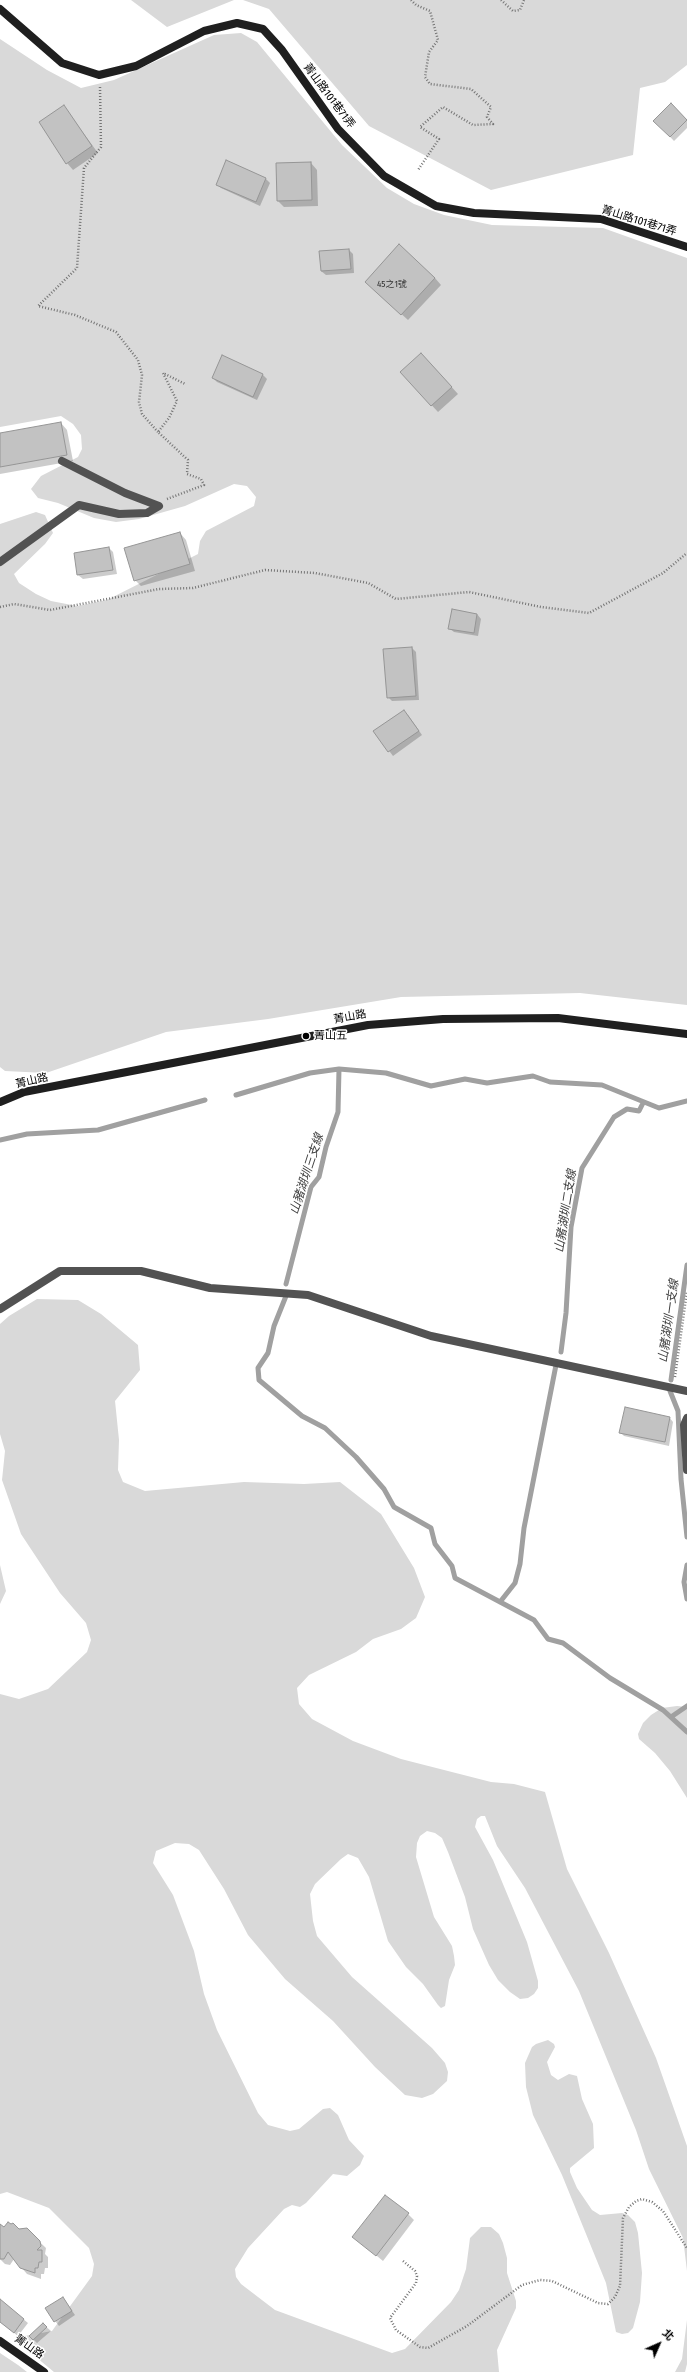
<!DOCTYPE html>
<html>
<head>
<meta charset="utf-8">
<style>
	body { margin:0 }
	#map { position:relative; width:687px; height:2372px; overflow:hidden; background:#fff; font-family:"Fira Sans Condensed","Noto Sans TC",sans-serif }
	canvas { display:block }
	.north { position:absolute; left:639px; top:2324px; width:40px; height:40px; -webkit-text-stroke:3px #fff; paint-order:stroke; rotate:45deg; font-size:11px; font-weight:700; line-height:16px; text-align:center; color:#000 }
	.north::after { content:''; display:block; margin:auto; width:14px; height:18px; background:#000; clip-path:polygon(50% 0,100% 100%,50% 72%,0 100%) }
</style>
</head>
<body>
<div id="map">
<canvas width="687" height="2372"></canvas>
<div class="north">北</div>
</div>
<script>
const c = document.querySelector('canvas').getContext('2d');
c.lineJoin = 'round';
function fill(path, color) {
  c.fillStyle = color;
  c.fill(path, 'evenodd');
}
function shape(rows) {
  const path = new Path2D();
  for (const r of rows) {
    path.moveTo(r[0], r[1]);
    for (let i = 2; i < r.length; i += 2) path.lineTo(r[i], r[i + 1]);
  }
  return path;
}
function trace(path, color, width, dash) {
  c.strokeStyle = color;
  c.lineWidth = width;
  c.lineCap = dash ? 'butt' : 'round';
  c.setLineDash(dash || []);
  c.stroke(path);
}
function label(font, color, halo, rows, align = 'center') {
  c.font = font + ' "Fira Sans Condensed","Noto Sans TC",sans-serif';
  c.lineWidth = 3;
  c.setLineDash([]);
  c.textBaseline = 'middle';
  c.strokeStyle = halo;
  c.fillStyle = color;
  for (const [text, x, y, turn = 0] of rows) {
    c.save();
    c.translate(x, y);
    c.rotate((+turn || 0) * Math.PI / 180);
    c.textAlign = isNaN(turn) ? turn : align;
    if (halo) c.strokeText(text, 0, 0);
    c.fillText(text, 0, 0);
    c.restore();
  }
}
fill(shape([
	[131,0,234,0,167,27],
	[243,0,687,0,687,65,665,82,640,88,633,155,491,190,369,126,269,9],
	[241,33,257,42,342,145,387,188,414,204,444,215,492,225,603,228,687,258,687,1005,580,993,401,997,268,1019,166,1032,46,1073,5,1071,0,1067,0,524,36,512,45,515,53,533,45,544,14,574,19,583,36,594,51,601,77,606,107,600,198,554,200,541,206,531,254,506,256,497,247,486,234,484,185,506,139,519,116,522,94,518,58,503,38,498,31,489,41,476,78,457,82,449,81,435,73,424,61,416,0,427,0,39,47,70,81,88,114,80,214,35],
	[37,1299,78,1300,101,1314,138,1345,140,1370,115,1401,119,1440,118,1470,123,1482,145,1491,244,1482,304,1484,340,1482,381,1514,414,1568,425,1597,416,1618,401,1629,373,1639,356,1652,309,1675,297,1688,299,1704,312,1719,353,1741,401,1759,491,1782,514,1784,545,1792,567,1869,609,1953,656,2058,687,2146,687,2271,683,2238,649,2169,636,2130,579,1991,525,1888,497,1846,485,1816,481,1816,477,1819,475,1827,493,1860,527,1942,538,1981,538,1988,534,1994,528,1998,520,1999,510,1992,498,1980,489,1965,473,1929,465,1897,448,1852,442,1838,435,1833,427,1831,420,1836,417,1843,416,1857,434,1917,452,1946,454,1956,455,1965,449,1980,445,2006,441,2008,438,2005,423,1984,406,1967,388,1941,369,1877,358,1858,348,1854,341,1859,315,1884,310,1894,313,1921,317,1936,352,1977,432,2048,445,2063,448,2072,447,2081,433,2094,422,2098,405,2095,375,2067,333,2021,285,1979,248,1935,224,1889,199,1850,189,1844,175,1843,156,1851,153,1863,173,1895,194,1951,204,1994,217,2030,258,2113,268,2125,290,2131,299,2129,323,2109,330,2108,338,2115,349,2140,364,2156,360,2165,347,2176,333,2174,306,2203,300,2207,292,2205,284,2209,248,2248,235,2269,236,2277,241,2284,275,2310,392,2353,405,2349,451,2302,459,2290,466,2269,470,2238,481,2227,491,2227,499,2234,503,2243,507,2258,507,2273,516,2301,516,2308,497,2350,499,2372,54,2372,19,2343,19,2337,52,2331,92,2276,94,2264,89,2248,49,2208,7,2192,0,2194,0,1694,19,1699,48,1689,87,1652,91,1640,86,1623,60,1593,21,1534,2,1480,5,1451,0,1434,0,1324,9,1316],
	[0,1565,6,1591,0,1604],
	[677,1706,687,1707,687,1798,670,1771,655,1753,639,1739,638,1734,643,1723,651,1715,662,1708],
	[548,2040,554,2044,555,2047,547,2062,551,2075,558,2080,569,2074,577,2076,582,2099,593,2124,594,2148,570,2168,570,2172,577,2188,592,2210,600,2215,622,2213,628,2215,635,2222,638,2233,642,2273,640,2302,633,2328,628,2333,622,2334,616,2332,606,2283,562,2175,533,2115,526,2087,525,2063,532,2047,536,2044],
	[687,2320,687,2364,685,2372,675,2372,682,2359],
	[0,2353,18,2365,27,2372,0,2372]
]), '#d9d9d9');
fill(shape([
	[671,105,687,121,687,128,674,141,655,121],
	[64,107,98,153,73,170,67,163],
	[227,162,266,179,270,183,260,206,221,188,217,184],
	[311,163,317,170,318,206,284,207,278,201],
	[349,250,353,254,354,273,326,275,321,271],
	[435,278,441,285,408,320,373,288],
	[427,360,458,394,438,412,401,372],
	[263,375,267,379,257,400,217,382,213,378],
	[61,423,67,430,73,461,0,474,0,434],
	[180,533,186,540,195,571,141,586,135,580],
	[109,548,113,552,117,574,83,579,78,575,75,553],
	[452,610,477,614,481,619,478,636,454,632,449,628],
	[412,648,416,652,419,700,392,701,388,697],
	[408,715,422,735,393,756,375,732],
	[669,1417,673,1422,669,1446,624,1436,620,1432],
	[408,2214,414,2220,383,2261,354,2237],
	[0,2225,4,2228,26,2229,46,2248,45,2254,48,2257,48,2268,45,2268,44,2274,41,2274,41,2279,27,2274,14,2259,10,2265,5,2264,0,2259],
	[63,2298,75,2315,59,2326,46,2309],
	[0,2300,28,2323,18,2336,0,2322],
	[43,2324,51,2331,37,2343,30,2336]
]), '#0003');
trace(shape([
	[236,1095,310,1073,339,1069,386,1073,431,1086,465,1079,487,1083,533,1076,550,1082,602,1085,659,1108,687,1101],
	[0,1140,27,1134,98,1130,205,1100],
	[286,1284,311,1187,319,1177,326,1147,338,1112,339,1069],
	[286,1296,274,1326,268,1353,258,1368,259,1380,302,1416,325,1428,356,1457,384,1489,394,1507,431,1528,435,1544,452,1566,455,1578,534,1620,548,1639,563,1643,610,1678,663,1710,687,1732],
	[561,1352,566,1313,571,1227,582,1168,614,1117,627,1109,639,1111,643,1103],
	[671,1380,687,1265],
	[670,1391,678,1411,681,1479,687,1537],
	[687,1565,684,1582,687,1599],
	[500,1602,515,1583,520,1564,524,1528,556,1365],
	[671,1717,687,1706]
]), '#a0a0a0', 5);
const building = shape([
	[671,103,687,120,670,137,653,121,671,103],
	[64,105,92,146,66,164,39,122,64,105],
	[226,160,266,178,256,202,216,185,226,160],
	[311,162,312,200,277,201,276,163,311,162],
	[399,244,435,278,401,315,365,282,399,244],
	[349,249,351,269,321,271,319,251,349,249],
	[421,353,452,387,431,406,400,372,421,353],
	[222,355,263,374,253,397,212,378,222,355],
	[61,422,67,455,0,467,0,433,61,422],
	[180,532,190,564,134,581,124,548,180,532],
	[109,547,113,570,77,575,74,553,109,547],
	[452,609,477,614,474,633,448,629,452,609],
	[412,647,416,696,387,698,383,649,412,647],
	[404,710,419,731,388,752,373,731,404,710],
	[625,1407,670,1417,665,1442,619,1433,625,1407],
	[385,2195,409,2213,376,2256,352,2237,385,2195],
	[8,2222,11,2224,13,2223,19,2229,27,2228,40,2241,41,2246,37,2250,42,2250,42,2262,39,2262,38,2268,35,2268,35,2273,20,2268,8,2252,4,2259,0,2259,0,2224,4,2227,8,2222],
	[63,2297,72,2311,54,2322,45,2308,63,2297],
	[0,2299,24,2319,14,2333,0,2322,0,2299],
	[43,2323,47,2327,33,2340,29,2336,43,2323]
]);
fill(building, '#c2c2c2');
trace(building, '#969696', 1);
trace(shape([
	[411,0,416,5,430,11,438,40,429,52,425,77,430,84,471,89,491,107,487,117,493,124,473,125,443,107,420,127,439,139,418,170],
	[501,0,513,11,520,10,524,0],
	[100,87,101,147,84,168,77,268,38,306,75,315,116,332,138,360,142,375,139,402,142,414,158,432],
	[167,499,204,485,201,479,187,474,188,460,158,432,169,418,177,401,163,373,185,384],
	[0,607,14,604,50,610,159,589,193,588,265,570,315,573,368,583,396,599,469,592,541,607,589,613,663,573,687,553],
	[675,1377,687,1291],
	[403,2261,415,2271,417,2276,416,2283,390,2318,396,2330,420,2347,428,2348,467,2326,522,2285,540,2280,552,2281,598,2303,608,2304,615,2297,620,2286,623,2218,629,2207,636,2201,642,2199,652,2202,663,2211,687,2248]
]), '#747474', 2.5, [1, 2]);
trace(shape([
	[0,562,79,505,119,514,147,513,159,506,125,493,62,461],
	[0,1309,60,1271,141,1271,210,1288,308,1295,431,1336,687,1391],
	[687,1418,684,1425,687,1470]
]), '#525252', 8);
trace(shape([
	[0,9,62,63,99,75,136,66,204,31,237,23,263,29,282,50,338,129,384,176,436,206,474,213,601,219,687,247],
	[0,1102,24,1092,368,1025,443,1019,558,1018,687,1034],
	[0,2341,44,2372]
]), '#1f1f1f', 8);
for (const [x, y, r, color] of [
	[306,1036,4,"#000"]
]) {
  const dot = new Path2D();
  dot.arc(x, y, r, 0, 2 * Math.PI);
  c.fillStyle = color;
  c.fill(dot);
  trace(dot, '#fff', 1.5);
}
label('9px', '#303030', null, [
	["45之1號",392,284]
]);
label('11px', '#000', '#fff', [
	["菁山路101巷71弄",329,96,53],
	["菁山路101巷71弄",639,221,17],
	["菁山路",350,1017,-10],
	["菁山路",32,1081,-13],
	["菁山路",29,2347,35]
]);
label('11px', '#000', '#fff', [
	["菁山五",314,1036]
], 'left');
label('italic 12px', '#414141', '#fff', [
	["山豬湖圳三支線",307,1174,-72],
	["山豬湖圳二支線",566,1211,-81],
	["山豬湖圳一支線",669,1321,-82]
]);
</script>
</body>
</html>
